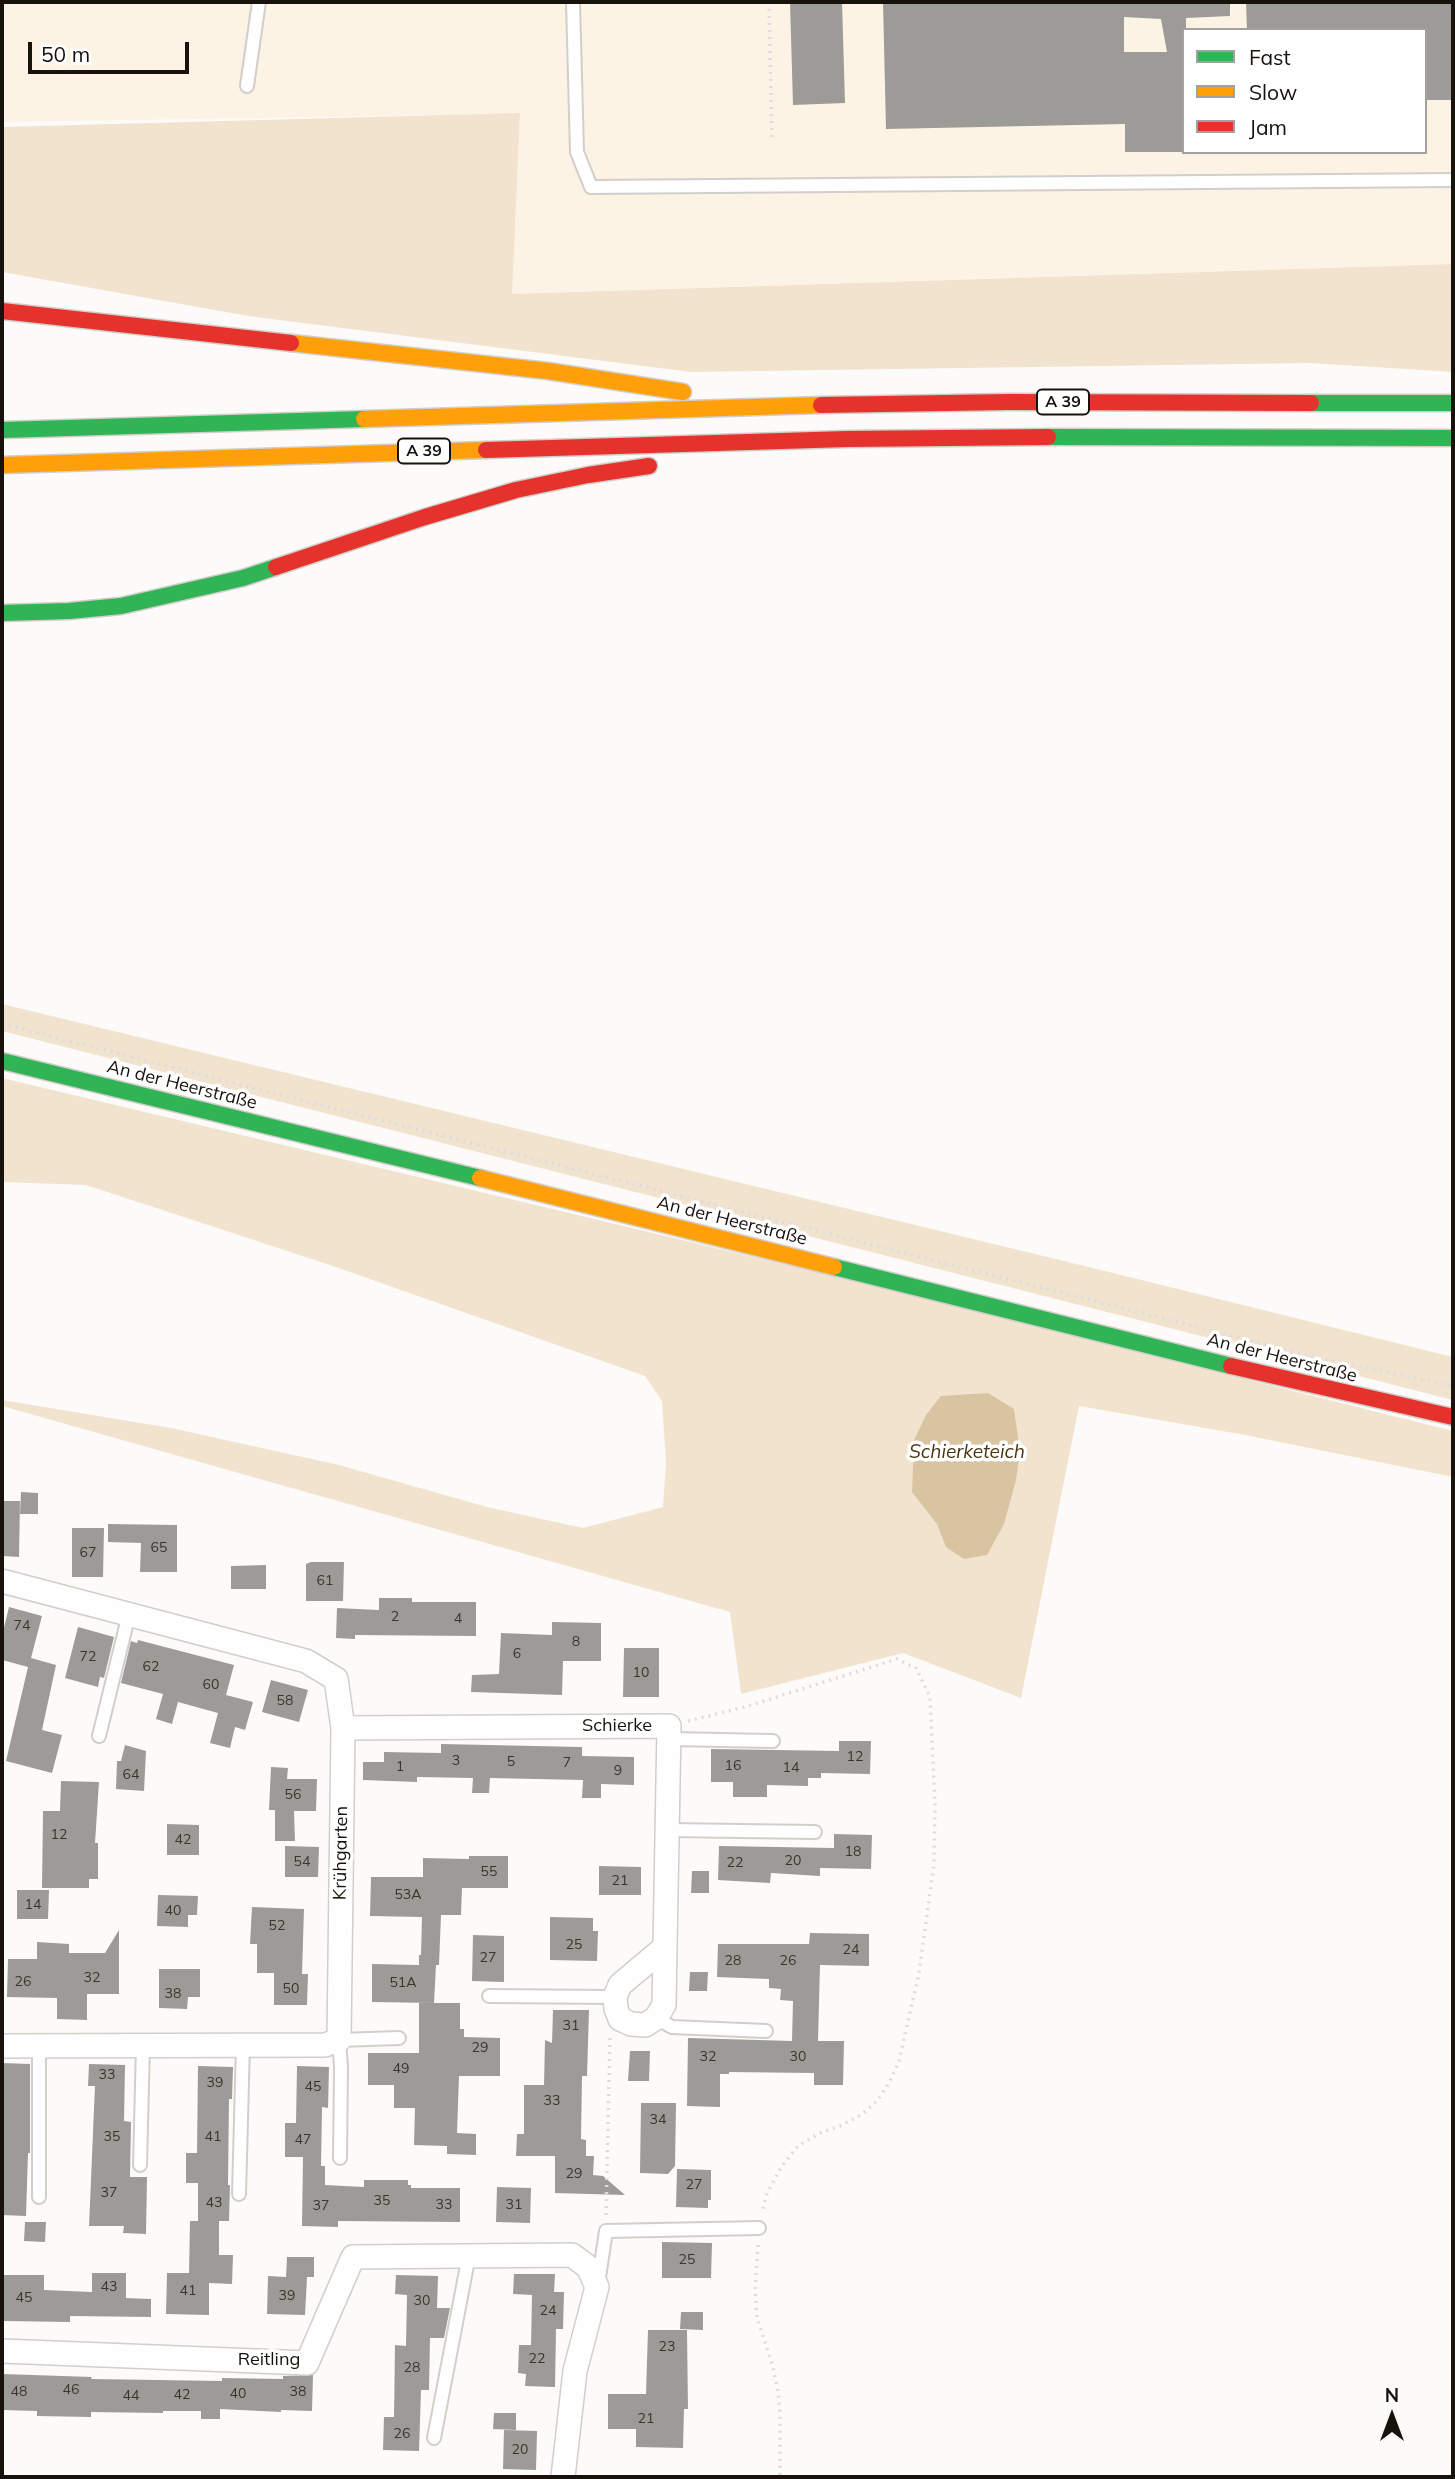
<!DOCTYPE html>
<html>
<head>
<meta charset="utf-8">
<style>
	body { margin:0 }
	#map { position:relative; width:1455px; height:2479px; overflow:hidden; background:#fdfbf9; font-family:Mulish,sans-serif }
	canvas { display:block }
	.frame { position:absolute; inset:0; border:4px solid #17130c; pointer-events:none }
	.legend { position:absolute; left:1182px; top:28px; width:245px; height:126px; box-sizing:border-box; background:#fff; border:2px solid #a2a19e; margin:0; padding:9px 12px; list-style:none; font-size:21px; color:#17130c }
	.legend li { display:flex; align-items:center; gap:14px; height:35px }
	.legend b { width:35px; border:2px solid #a2a19e }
	.north { position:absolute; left:1357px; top:2381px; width:70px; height:70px; -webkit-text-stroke:5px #fff; paint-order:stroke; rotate:0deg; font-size:19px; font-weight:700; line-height:28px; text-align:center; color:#17130c }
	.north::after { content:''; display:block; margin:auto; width:24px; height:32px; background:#17130c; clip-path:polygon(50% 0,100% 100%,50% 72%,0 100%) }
	.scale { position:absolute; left:28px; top:42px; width:161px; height:32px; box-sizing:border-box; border:4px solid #17130c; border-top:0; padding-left:9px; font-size:21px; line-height:24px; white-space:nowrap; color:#17130c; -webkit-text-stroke:5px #fff; paint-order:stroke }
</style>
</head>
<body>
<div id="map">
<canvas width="1455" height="2479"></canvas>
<div class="frame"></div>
<ul class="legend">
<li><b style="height:9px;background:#30b455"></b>Fast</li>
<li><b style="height:9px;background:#ff9f0a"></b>Slow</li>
<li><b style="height:9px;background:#e5322d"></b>Jam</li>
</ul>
<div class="north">N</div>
<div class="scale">50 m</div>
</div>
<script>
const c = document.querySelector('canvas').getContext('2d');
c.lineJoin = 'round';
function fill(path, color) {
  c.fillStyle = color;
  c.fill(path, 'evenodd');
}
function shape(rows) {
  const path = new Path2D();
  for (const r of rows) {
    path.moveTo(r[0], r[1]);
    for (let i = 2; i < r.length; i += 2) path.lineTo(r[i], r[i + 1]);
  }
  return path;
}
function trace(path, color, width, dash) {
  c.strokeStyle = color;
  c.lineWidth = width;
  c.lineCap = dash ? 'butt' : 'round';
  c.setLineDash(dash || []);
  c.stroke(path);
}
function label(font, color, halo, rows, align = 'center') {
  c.font = font + ' Mulish,sans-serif';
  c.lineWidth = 7;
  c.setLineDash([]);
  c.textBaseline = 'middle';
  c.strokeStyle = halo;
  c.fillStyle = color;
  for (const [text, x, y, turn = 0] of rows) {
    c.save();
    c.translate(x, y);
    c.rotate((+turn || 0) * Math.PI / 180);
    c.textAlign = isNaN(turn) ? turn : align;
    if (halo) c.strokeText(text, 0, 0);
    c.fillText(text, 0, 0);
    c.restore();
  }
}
fill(shape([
	[2,2,1453,2,1453,264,511,294,520,114,2,122],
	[1184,30,1425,30,1425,152,1184,152]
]), '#fdf3e5');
fill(shape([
	[520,113,512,294,1453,264,1453,372,1310,363,691,372,248,316,2,272,2,127],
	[2,1004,1097,1269,1453,1357,1453,1400,2,1031],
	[2,1078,838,1277,1453,1431,1453,1477,1245,1435,1079,1406,1021,1698,903,1653,741,1694,730,1612,2,1406,2,1400,171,1428,339,1465,487,1507,583,1528,663,1507,666,1463,662,1401,645,1376,330,1265,86,1185,2,1182]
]), '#f1e3ce');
fill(shape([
	[988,1393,1014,1409,1020,1452,1016,1480,1004,1524,987,1555,964,1559,946,1547,937,1524,912,1492,914,1440,926,1415,941,1396]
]), '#d9c4a2');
fill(shape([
	[790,2,842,2,845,103,793,105],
	[883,2,1230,2,1230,16,1186,18,1186,30,1184,30,1184,152,1125,152,1125,124,886,129],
	[1124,17,1161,19,1167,52,1124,52],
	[1246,2,1453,2,1453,100,1425,100,1425,30,1247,30],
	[21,1492,38,1493,38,1514,20,1514],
	[2,1501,20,1501,19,1557,2,1556],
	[108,1524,177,1525,177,1572,140,1572,141,1543,108,1542],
	[72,1528,104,1528,103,1577,72,1577],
	[311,1562,344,1562,343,1601,306,1601,306,1564],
	[266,1565,266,1589,231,1589,231,1566],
	[379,1598,412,1598,412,1602,476,1602,476,1636,355,1635,355,1639,336,1638,337,1608,379,1610],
	[9,1607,42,1616,31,1658,56,1665,42,1730,62,1735,52,1773,6,1761,28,1667,2,1660,2,1636],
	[552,1622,601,1623,601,1661,563,1661,562,1695,471,1692,472,1675,499,1674,501,1633,552,1635],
	[78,1627,114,1637,104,1678,100,1677,98,1687,65,1678],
	[138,1640,234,1665,226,1695,253,1702,245,1730,235,1727,230,1748,210,1743,218,1713,178,1702,172,1724,156,1719,163,1694,121,1683,131,1641,137,1643],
	[624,1648,659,1648,659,1697,623,1697],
	[271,1680,308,1690,299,1722,262,1712],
	[839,1741,871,1741,870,1774,821,1773,821,1778,808,1778,808,1786,767,1785,767,1797,733,1797,733,1782,711,1782,711,1749,839,1751],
	[441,1744,582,1747,582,1756,634,1757,634,1785,601,1784,601,1798,582,1798,583,1780,490,1778,489,1793,472,1793,473,1778,417,1777,417,1782,363,1780,363,1762,384,1762,384,1752,441,1753],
	[125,1745,146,1751,144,1791,116,1789,117,1761,121,1761],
	[271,1767,288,1768,287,1779,317,1779,316,1811,294,1811,295,1841,275,1841,275,1810,269,1810],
	[61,1781,99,1782,95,1843,98,1843,98,1879,89,1879,89,1888,42,1888,43,1811,60,1811],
	[167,1824,199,1825,199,1855,167,1855],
	[834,1834,872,1835,871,1869,820,1868,820,1876,771,1873,770,1883,718,1880,719,1846,834,1848],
	[285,1846,319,1847,318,1877,285,1877],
	[469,1856,508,1856,508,1888,462,1888,461,1915,441,1915,439,1965,436,1965,434,2003,372,2002,372,1964,419,1965,419,1955,421,1955,422,1917,370,1916,371,1877,423,1877,423,1858,469,1859],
	[599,1866,641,1867,641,1895,599,1895],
	[692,1871,709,1871,709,1893,691,1893],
	[17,1890,49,1890,48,1919,17,1919],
	[158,1895,198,1896,197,1915,188,1915,188,1927,157,1926],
	[252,1907,304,1909,302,1974,308,1974,307,2005,274,2005,274,1973,257,1973,257,1944,250,1944],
	[550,1917,593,1918,593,1931,598,1931,597,1961,550,1960],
	[119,1930,119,1994,87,1994,87,2020,57,2019,57,1998,7,1997,8,1959,37,1959,37,1942,69,1944,69,1953,105,1953],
	[810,1933,869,1934,869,1966,820,1965,818,2041,844,2041,843,2085,814,2085,814,2073,729,2072,729,2074,720,2074,720,2107,687,2106,688,2038,792,2041,793,2001,780,2000,781,1989,769,1988,769,1979,717,1977,718,1944,809,1944],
	[473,1935,504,1936,504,1982,472,1981],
	[159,1969,200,1969,200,1997,188,1997,187,2009,159,2008],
	[690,1972,708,1972,707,1991,689,1991],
	[419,2003,460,2003,460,2029,464,2029,464,2037,500,2038,500,2076,459,2076,457,2133,476,2134,476,2155,447,2154,447,2146,414,2145,415,2108,394,2108,394,2085,368,2085,368,2053,419,2053],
	[553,2010,589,2010,587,2076,582,2076,581,2139,586,2140,586,2156,594,2156,593,2175,603,2176,625,2195,555,2193,555,2156,516,2156,517,2134,524,2134,524,2085,544,2085,545,2040,552,2043],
	[630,2051,650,2051,649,2081,628,2081],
	[2,2063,30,2064,30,2153,28,2153,26,2216,2,2215],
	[89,2064,125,2065,124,2121,131,2122,130,2177,147,2177,146,2234,123,2233,124,2226,89,2226,95,2086,88,2086],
	[198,2066,233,2067,232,2099,229,2099,228,2185,230,2185,229,2221,219,2221,219,2255,233,2255,232,2284,209,2283,209,2315,166,2314,167,2273,189,2273,190,2221,198,2221,198,2183,186,2183,186,2153,197,2153],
	[297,2066,329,2067,328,2108,322,2107,321,2166,325,2166,325,2185,364,2187,364,2180,408,2180,408,2185,411,2185,411,2188,460,2188,460,2222,338,2221,338,2227,302,2226,303,2157,285,2157,285,2123,296,2123],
	[641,2103,676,2103,675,2166,668,2174,640,2173],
	[677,2169,711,2170,711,2200,708,2200,708,2208,676,2207],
	[497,2187,531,2188,530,2223,496,2222],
	[25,2222,46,2222,45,2242,24,2241],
	[662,2242,712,2243,711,2278,662,2278],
	[287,2257,314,2257,314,2277,307,2277,305,2315,267,2314,268,2276,286,2277],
	[92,2273,126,2273,126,2298,151,2299,151,2317,70,2316,70,2322,4,2321,4,2275,44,2275,44,2290,92,2292],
	[514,2274,555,2274,554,2292,564,2292,563,2329,556,2329,555,2387,525,2386,526,2374,518,2373,519,2345,531,2345,532,2295,513,2294],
	[396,2275,438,2276,437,2308,450,2308,444,2338,430,2338,429,2390,421,2390,419,2451,383,2450,384,2417,394,2417,395,2345,406,2346,407,2295,395,2294],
	[681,2312,703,2312,703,2330,680,2329],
	[648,2330,687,2330,688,2409,684,2409,683,2448,636,2447,636,2429,608,2429,608,2394,646,2394],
	[2,2374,92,2377,91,2379,222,2381,222,2378,283,2379,283,2376,313,2375,312,2411,281,2410,281,2412,220,2409,220,2419,201,2419,201,2411,163,2411,163,2413,91,2412,91,2417,37,2416,37,2411,2,2410],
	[494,2413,516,2413,516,2430,493,2429],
	[504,2430,537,2431,536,2470,503,2469]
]), '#9d9b97');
const lane = shape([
	[573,2,577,152,591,187,1453,180],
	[247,86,259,2],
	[99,1736,129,1614],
	[669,1739,773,1741],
	[667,1830,815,1832],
	[489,1996,615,1997],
	[656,2018,672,2027,766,2031],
	[39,2045,39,2197],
	[340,2158,341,2067,339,2040,399,2038],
	[140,2165,143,2045],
	[239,2194,243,2045],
	[598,2284,606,2231,759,2228],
	[434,2438,469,2255]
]);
const street = shape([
	[2,1581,306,1661,336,1679,343,1728,339,2040,325,2045,2,2046],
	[343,1728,669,1726,665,1947,620,1985,615,1997,616,2009,620,2019,631,2024,645,2025,656,2018,664,2005,665,1947],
	[2,2351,307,2363,353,2257,572,2255,588,2267,597,2287,575,2371,563,2477]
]);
const fast = shape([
	[1311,403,1453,403],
	[2,430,364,419],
	[1048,437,1453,438],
	[2,613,69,611,121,606,243,578,276,567],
	[2,1061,480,1178],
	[834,1267,1231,1366]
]);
const slow = shape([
	[291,343,548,371,683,392],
	[364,419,821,405],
	[2,465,486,450],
	[480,1178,834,1267]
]);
const jam = shape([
	[2,311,291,343],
	[821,405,1008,402,1311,403],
	[486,450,847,439,1048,437],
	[276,567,425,517,516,490,588,475,649,466],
	[1231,1366,1453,1417]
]);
trace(lane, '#d2ceca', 16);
trace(street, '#d2ceca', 26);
trace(fast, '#d2ceca', 19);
trace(slow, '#d2ceca', 19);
trace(jam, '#d2ceca', 19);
trace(shape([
	[769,2,772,142],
	[2,1024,1311,1356,1453,1386],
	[688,1721,745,1707,897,1659,916,1668,930,1697,935,1804,934,1864,919,1973,899,2061,889,2083,877,2101,861,2115,840,2126,820,2133,798,2146,782,2166,767,2193,762,2213],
	[606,2215,610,2037],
	[758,2245,755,2290,757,2318,773,2367,778,2391,780,2415,780,2477]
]), '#dedcdc', 3.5, [2, 5]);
trace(lane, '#fffefe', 12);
trace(street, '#fffefe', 23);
trace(fast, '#30b455', 16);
trace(slow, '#ff9f0a', 16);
trace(jam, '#e5322d', 16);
label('14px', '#38352f', null, [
	["65",159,1548],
	["67",88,1553],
	["61",325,1581],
	["2",395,1617],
	["4",458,1619],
	["74",22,1626],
	["8",576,1642],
	["6",517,1654],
	["72",88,1657],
	["62",151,1667],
	["10",641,1673],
	["60",211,1685],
	["58",285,1701],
	["12",855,1757],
	["3",456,1761],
	["5",511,1762],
	["7",567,1763],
	["16",733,1766],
	["1",400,1767],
	["14",791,1768],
	["9",618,1771],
	["64",131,1775],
	["56",293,1795],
	["12",59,1835],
	["42",183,1840],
	["18",853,1852],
	["20",793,1861],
	["54",302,1862],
	["22",735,1863],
	["55",489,1872],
	["21",620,1881],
	["53A",408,1895],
	["14",33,1905],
	["40",173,1911],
	["52",277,1926],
	["25",574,1945],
	["24",851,1950],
	["27",488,1958],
	["28",733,1961],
	["26",788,1961],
	["32",92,1978],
	["26",23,1982],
	["51A",403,1983],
	["50",291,1989],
	["38",173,1994],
	["31",571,2026],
	["29",480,2048],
	["32",708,2057],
	["30",798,2057],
	["49",401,2069],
	["33",107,2075],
	["39",215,2083],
	["45",313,2087],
	["33",552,2101],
	["34",658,2120],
	["35",112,2137],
	["41",213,2137],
	["47",303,2140],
	["29",574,2174],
	["27",694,2185],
	["37",109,2193],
	["35",382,2201],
	["43",214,2203],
	["33",444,2205],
	["31",514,2205],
	["37",321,2206],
	["25",687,2260],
	["43",109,2287],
	["41",188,2291],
	["39",287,2296],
	["45",24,2298],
	["30",422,2301],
	["24",548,2311],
	["23",667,2347],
	["22",537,2359],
	["28",412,2368],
	["46",71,2390],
	["48",19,2392],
	["38",298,2392],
	["40",238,2394],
	["42",182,2395],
	["44",131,2396],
	["21",646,2419],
	["26",402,2434],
	["20",520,2450]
]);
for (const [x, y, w] of [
	[1063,402,52],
	[424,451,52]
]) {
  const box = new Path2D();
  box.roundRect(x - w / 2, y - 12.5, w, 25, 5);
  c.fillStyle = '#fff';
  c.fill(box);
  trace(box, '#17130c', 2);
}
label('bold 16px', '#17130c', null, [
	["A 39",1063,402],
	["A 39",424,451]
]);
label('18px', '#17130c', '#fff', [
	["An der Heerstraße",182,1085,14],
	["An der Heerstraße",732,1221,14],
	["An der Heerstraße",1282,1358,14],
	["Schierke",617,1726],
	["Krühgarten",341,1853,-89],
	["Reitling",269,2360]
]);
label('italic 19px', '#4a350e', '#fff', [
	["Schierketeich",967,1452]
]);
</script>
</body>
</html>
